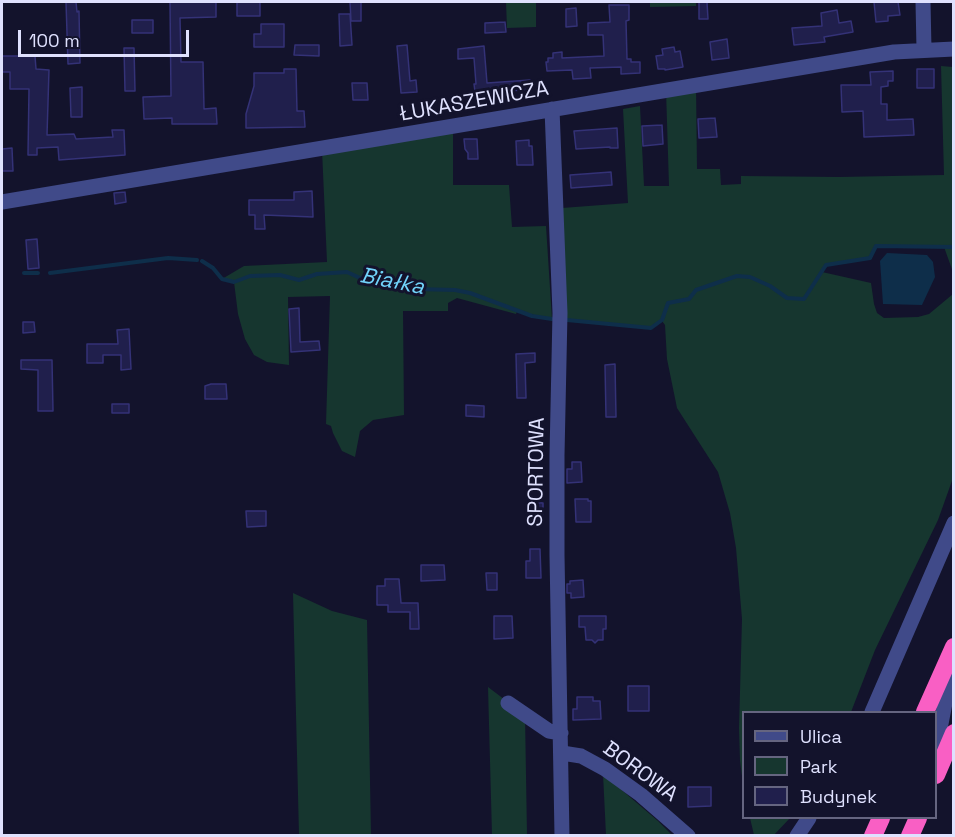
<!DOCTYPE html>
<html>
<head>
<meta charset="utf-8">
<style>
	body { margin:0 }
	#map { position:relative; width:955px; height:837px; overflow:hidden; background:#13132c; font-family:"Space Grotesk",sans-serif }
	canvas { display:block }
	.frame { position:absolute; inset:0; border:3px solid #dfe1fe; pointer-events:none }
	.legend { position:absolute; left:742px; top:711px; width:195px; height:108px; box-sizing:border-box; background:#13132c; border:2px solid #656580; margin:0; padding:8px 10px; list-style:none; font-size:18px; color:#dfe1fe }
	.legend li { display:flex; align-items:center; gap:12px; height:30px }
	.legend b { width:30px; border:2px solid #656580 }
	.scale { position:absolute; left:18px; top:30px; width:171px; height:27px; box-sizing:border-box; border:3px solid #dfe1fe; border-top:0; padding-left:8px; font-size:18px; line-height:21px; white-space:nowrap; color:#dfe1fe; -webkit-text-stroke:4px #13132c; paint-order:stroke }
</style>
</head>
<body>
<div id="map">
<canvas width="955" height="837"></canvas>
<div class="frame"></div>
<ul class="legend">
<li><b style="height:8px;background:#404a89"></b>Ulica</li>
<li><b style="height:16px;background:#16362f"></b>Park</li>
<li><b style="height:16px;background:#201f4c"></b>Budynek</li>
</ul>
<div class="scale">100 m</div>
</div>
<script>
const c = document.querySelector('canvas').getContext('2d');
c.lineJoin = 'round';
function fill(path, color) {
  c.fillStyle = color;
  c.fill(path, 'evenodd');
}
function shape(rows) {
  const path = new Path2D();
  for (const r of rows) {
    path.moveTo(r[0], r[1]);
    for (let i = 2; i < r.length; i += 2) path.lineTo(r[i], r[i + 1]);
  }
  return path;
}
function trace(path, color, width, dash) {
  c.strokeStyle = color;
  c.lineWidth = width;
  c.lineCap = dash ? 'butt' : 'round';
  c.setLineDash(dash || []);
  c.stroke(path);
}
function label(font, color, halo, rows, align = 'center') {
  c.font = font + ' "Space Grotesk",sans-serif';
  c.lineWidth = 6;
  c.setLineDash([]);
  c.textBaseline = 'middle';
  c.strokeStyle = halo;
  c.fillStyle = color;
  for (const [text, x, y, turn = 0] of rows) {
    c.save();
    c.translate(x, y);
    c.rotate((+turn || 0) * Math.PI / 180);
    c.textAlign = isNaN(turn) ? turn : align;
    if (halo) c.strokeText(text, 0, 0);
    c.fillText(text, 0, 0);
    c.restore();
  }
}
fill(shape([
	[506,2,536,2,536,27,507,28],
	[650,2,696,2,696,6,650,7],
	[941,66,953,67,953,272,944,247,876,246,870,258,827,265,822,272,871,283,874,304,877,313,884,318,918,317,929,314,953,294,953,478,938,520,875,650,851,712,744,712,743,784,740,761,739,728,742,619,736,548,730,513,718,472,677,408,667,359,665,325,662,321,651,328,567,320,562,208,628,203,623,109,640,106,644,186,669,186,666,90,696,85,697,169,720,169,721,185,741,184,741,176,839,177,944,175],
	[453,126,453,185,509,185,512,227,546,226,552,319,517,311,516,314,457,298,448,303,448,311,403,311,404,415,373,420,360,431,355,457,342,451,333,433,331,426,326,424,330,296,288,297,289,365,267,362,254,355,245,339,238,314,234,282,222,279,244,266,327,262,322,150],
	[293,593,332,611,367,620,371,835,299,835],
	[488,687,525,715,527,835,492,835],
	[603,774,658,821,672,835,606,835],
	[750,818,790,818,773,836,754,835]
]), '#16362f');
fill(shape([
	[887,253,927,255,933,262,935,277,922,305,883,304,880,261]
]), '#0e2e4a');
trace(shape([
	[202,261,213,268,222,279,234,282,250,276,280,275,299,280,317,274,347,272,360,278,415,289,455,290,470,293,532,316,552,319],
	[24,273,38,273],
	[50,273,168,258,197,260],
	[567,320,651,328,662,320,668,303,689,299,696,290,737,276,750,277,770,286,787,298,804,299,826,265,870,258,876,246,954,247]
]), '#0e2e4a', 4);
const building = shape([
	[66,2,76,2,77,12,79,11,80,63,68,64,66,2],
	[170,2,216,2,216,17,180,18,181,62,203,62,204,109,216,108,217,124,172,124,172,118,144,119,143,97,171,96,170,2],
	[237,2,260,2,260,16,237,16,237,2],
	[350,2,361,2,361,21,351,21,350,2],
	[699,2,707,2,708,19,699,19,699,2],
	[874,2,898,2,900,15,888,16,888,21,876,22,874,2],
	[609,5,629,5,629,20,626,21,627,59,631,59,631,62,640,62,640,73,621,74,621,67,590,68,591,78,573,79,572,70,547,71,546,62,548,62,548,58,553,58,553,53,562,52,562,58,604,56,603,35,588,35,588,23,610,22,609,5],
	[576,8,577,26,566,27,566,9,576,8],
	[837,10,839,23,851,21,853,32,824,37,825,42,794,45,792,28,822,26,821,13,837,10],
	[339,14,350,14,352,45,340,46,339,14],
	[132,20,153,20,153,33,132,33,132,20],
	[505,22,506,32,485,33,485,23,505,22],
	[261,24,284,24,284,47,254,47,254,34,261,34,261,24],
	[727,39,729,58,712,60,710,42,727,39],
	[295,45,319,45,319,56,294,55,295,45],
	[407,45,410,81,416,80,417,92,401,93,397,46,407,45],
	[484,46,487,83,530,80,530,90,497,91,497,101,478,103,477,92,475,92,474,84,476,84,474,58,458,59,458,49,484,46],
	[674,47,675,52,680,51,683,67,665,70,665,69,658,69,656,56,663,55,662,49,674,47],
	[124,48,134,48,135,91,125,91,124,48],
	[2,56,35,56,36,69,49,70,47,135,74,134,76,139,113,137,112,130,124,130,125,155,59,160,58,147,37,148,37,155,28,155,29,89,10,89,10,72,2,72,2,56],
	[284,69,296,69,297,111,304,111,305,127,246,128,246,114,254,86,254,73,284,73,284,69],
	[917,69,934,69,934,88,917,88,917,69],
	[893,71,893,81,888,81,888,86,881,87,881,104,887,104,887,120,913,119,914,135,864,137,863,111,842,112,841,85,871,85,870,72,893,71],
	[352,83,367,83,368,100,353,100,352,83],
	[82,87,82,117,71,117,70,88,82,87],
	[715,118,717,137,699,138,698,119,715,118],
	[662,125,663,144,643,146,642,126,662,125],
	[617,128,618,148,610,148,610,147,576,149,574,131,617,128],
	[464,139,477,139,478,159,468,159,468,153,465,149,464,139],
	[529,140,529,146,532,146,533,165,517,165,516,141,529,140],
	[12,148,13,171,2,171,2,149,12,148],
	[611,172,612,185,571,188,570,175,611,172],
	[312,191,313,217,264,215,265,229,255,229,255,215,249,215,249,200,294,200,294,192,312,191],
	[125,192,126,202,115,204,114,193,125,192],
	[37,239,39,268,28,269,26,240,37,239],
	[299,308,300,342,319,341,320,350,291,352,289,309,299,308],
	[23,322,34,322,35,332,23,333,23,322],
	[129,329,131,369,121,370,121,355,103,355,103,363,87,363,87,344,118,344,117,330,129,329],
	[535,353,535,362,525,363,526,398,517,398,516,354,535,353],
	[21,360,52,360,53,411,38,411,38,370,21,369,21,360],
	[615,364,616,417,606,417,605,365,615,364],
	[211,384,226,384,227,399,205,399,205,386,211,384],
	[112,404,129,404,129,413,112,413,112,404],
	[466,405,484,406,484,417,466,416,466,405],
	[572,462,581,462,582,482,567,483,567,469,572,469,572,462],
	[575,499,588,499,588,501,591,501,591,522,576,522,575,499],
	[528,502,543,503,543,521,527,521,528,502],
	[246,511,266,511,266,526,247,527,246,511],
	[530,549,540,549,541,578,526,578,526,561,530,561,530,549],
	[421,565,444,565,445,580,421,581,421,565],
	[486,573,497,573,497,590,487,590,486,573],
	[385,579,399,579,401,603,418,603,419,629,410,629,410,612,388,612,388,605,377,605,377,586,385,586,385,579],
	[583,580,584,597,571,598,571,593,567,593,567,584,570,584,570,581,583,580],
	[494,616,512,616,513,638,494,639,494,616],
	[579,616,606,616,606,629,603,629,603,640,598,640,595,643,592,640,586,640,585,627,579,627,579,616],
	[628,686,649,686,649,711,628,711,628,686],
	[577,697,593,697,593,701,600,701,601,719,573,720,573,709,577,709,577,697],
	[688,787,711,787,711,806,688,807,688,787]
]);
fill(building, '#201f4c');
trace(building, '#343277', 1.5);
trace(shape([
	[923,2,924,49],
	[552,109,560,313,557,455,557,555,562,836],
	[2,202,894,52,954,49],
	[508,703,549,731,561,733],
	[872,712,954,523],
	[936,750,953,661],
	[562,753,581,756,605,769,641,795,688,836],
	[797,836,809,818]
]), '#404a89', 15);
trace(shape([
	[925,712,954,647],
	[936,775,954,733],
	[873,836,881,818],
	[910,836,918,818]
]), '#f95fc4', 18);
label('21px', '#dfe1fe', '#13132c', [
	["ŁUKASZEWICZA",474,102,-10],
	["SPORTOWA",537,472,-89],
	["BOROWA",640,772,36]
]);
label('italic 22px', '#71d3fa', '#13132c', [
	["Białka",392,282,11]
]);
</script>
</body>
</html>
